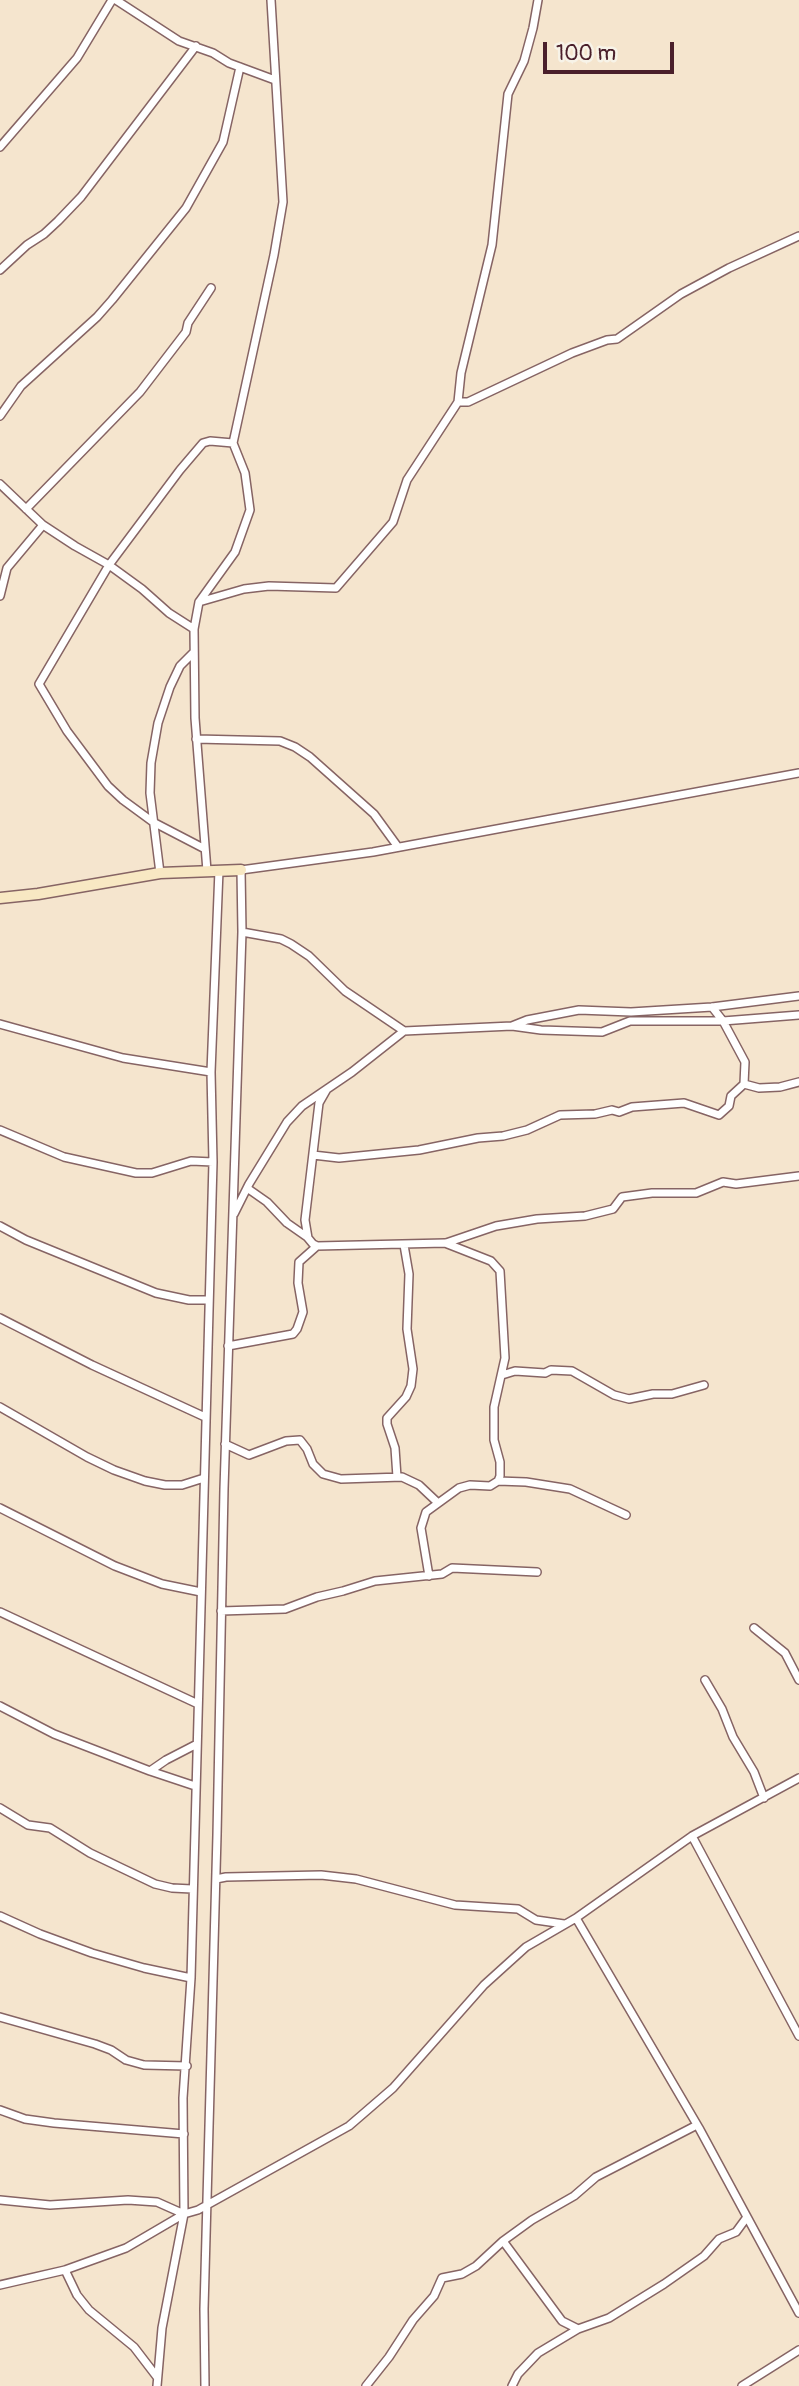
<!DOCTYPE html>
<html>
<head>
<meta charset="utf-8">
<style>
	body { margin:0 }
	#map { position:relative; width:799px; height:2386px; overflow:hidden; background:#f5e5ce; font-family:Pangolin,sans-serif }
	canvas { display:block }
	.scale { position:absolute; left:543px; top:42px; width:131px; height:32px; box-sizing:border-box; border:4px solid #4a1f2b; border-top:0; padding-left:9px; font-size:21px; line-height:24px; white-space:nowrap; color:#4a1f2b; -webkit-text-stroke:5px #f7f3e8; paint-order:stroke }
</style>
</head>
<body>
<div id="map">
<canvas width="799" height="2386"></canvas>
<div class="scale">100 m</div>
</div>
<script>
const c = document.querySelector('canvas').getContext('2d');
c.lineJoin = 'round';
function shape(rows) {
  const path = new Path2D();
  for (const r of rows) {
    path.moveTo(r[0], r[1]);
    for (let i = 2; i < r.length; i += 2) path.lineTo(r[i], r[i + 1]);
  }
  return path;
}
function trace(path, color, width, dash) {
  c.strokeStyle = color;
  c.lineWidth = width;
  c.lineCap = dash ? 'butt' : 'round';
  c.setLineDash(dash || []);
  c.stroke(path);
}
const street = shape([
	[116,0,179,41,213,53,229,63,275,80],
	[0,147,77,58,112,0],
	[0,270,27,245,44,234,58,221,81,197,196,46],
	[458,402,461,373,492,245,508,94,524,61,533,28,538,0],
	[0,416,21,386,97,317,112,300,186,208,223,142,240,67],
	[0,484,43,525,75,546,109,565,142,589,169,613,194,629],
	[26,509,140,392,186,332,188,323,211,288],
	[0,596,7,568,43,525],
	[199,602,244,589,269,586,336,588,393,522,407,480,458,402,468,402,572,353,607,340,617,339,681,294,729,268,799,236],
	[196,739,280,741,295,747,310,757,374,814,398,847],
	[205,849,153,822,123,800,108,786,67,731,39,684,109,565,180,470,203,443,210,441,233,443],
	[207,871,195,718,194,629,199,602,235,552,250,510,245,473,233,443,274,255,283,202,271,0],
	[160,873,150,793,151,763,158,723,170,687,180,666,193,653],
	[242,932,281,939,291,944,309,956,345,991,404,1031,512,1026,541,1030,602,1032,630,1021,723,1021,799,1015],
	[0,1024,123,1058,211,1072],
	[512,1026,527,1020,579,1010,631,1012,712,1007,799,996],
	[744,1084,759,1088,780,1087,799,1082],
	[327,1089,319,1103,305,1220,308,1238,313,1244,317,1246,445,1243,491,1261,500,1271,505,1358,494,1407,494,1440,500,1462,500,1476,498,1481,490,1486,470,1485,459,1488,426,1512,421,1528,429,1576],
	[0,1130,64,1157,136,1173,152,1173,191,1161,213,1162],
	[313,1155,339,1158,419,1150,478,1138,503,1136,527,1130,560,1115,595,1114,612,1110,619,1112,632,1107,684,1103,719,1115,729,1106,731,1096,744,1084,745,1062,723,1021,712,1007],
	[247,1188,267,1202,287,1223,307,1237],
	[234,1214,249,1184,287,1122,302,1106,352,1072,404,1031],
	[0,1226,26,1240,156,1293,189,1300,209,1300],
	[446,1243,496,1226,537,1219,585,1216,613,1209,622,1197,652,1193,696,1193,723,1182,736,1184,799,1176],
	[0,1318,92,1365,205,1417],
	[228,1346,293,1334,297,1329,303,1312,298,1283,299,1262,317,1246],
	[502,1375,515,1371,545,1373,551,1370,572,1371,614,1395,629,1399,653,1394,672,1394,704,1385],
	[0,1407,87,1457,114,1470,145,1481,165,1485,182,1485,204,1478],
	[225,1444,249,1455,286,1441,300,1440,307,1449,313,1464,323,1474,341,1479,402,1477,419,1485,437,1502],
	[397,1477,395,1448,387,1424,387,1418,406,1397,411,1386,413,1369,407,1329,409,1274,404,1245],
	[498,1481,526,1482,570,1489,626,1515],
	[0,1508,115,1566,162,1584,201,1592],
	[221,1611,285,1609,317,1597,343,1591,375,1581,442,1574,452,1568,537,1572],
	[0,1612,198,1704],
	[754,1628,785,1653,799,1680],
	[705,1680,722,1709,733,1737,754,1772,764,1798],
	[0,1706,54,1734,150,1771,166,1760,197,1744],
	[150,1771,195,1786],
	[0,1808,28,1825,50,1828,90,1853,155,1884,172,1888,192,1889],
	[692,1836,799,2036],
	[216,1879,226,1877,321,1875,356,1879,455,1905,518,1909,536,1920,564,1924],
	[0,1916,40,1934,92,1953,144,1968,191,1978],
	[576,1918,699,2128,799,2313],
	[0,2017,95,2044,111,2050,126,2060,144,2065,187,2066],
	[0,2110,25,2119,54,2123,184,2134],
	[0,2200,50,2205,128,2200,157,2202,184,2214],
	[503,2241,562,2321,578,2329,609,2318,664,2284,704,2256,719,2239,736,2232,747,2217],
	[65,2270,77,2295,89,2310,134,2347,157,2377],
	[0,2285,65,2270,126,2248,184,2214,198,2210,349,2126,393,2088,484,1985,526,1947,576,1918,692,1836,799,1778],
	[157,2386,162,2328,184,2214,183,2098,191,1978,213,1162,211,1072,219,870],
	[205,2386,204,2309,217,1835,224,1489,242,932,241,870,373,852,799,773],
	[366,2386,389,2357,413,2320,434,2296,442,2278,462,2274,476,2266,503,2241,532,2220,574,2196,596,2177,697,2125],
	[512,2386,518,2374,538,2353,578,2329],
	[742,2386,799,2350]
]);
const secondary = shape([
	[0,898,38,894,160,873,241,870]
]);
trace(street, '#866464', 10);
trace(secondary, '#866464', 13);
trace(street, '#fff', 7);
trace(secondary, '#f8e8c3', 10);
</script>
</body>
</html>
